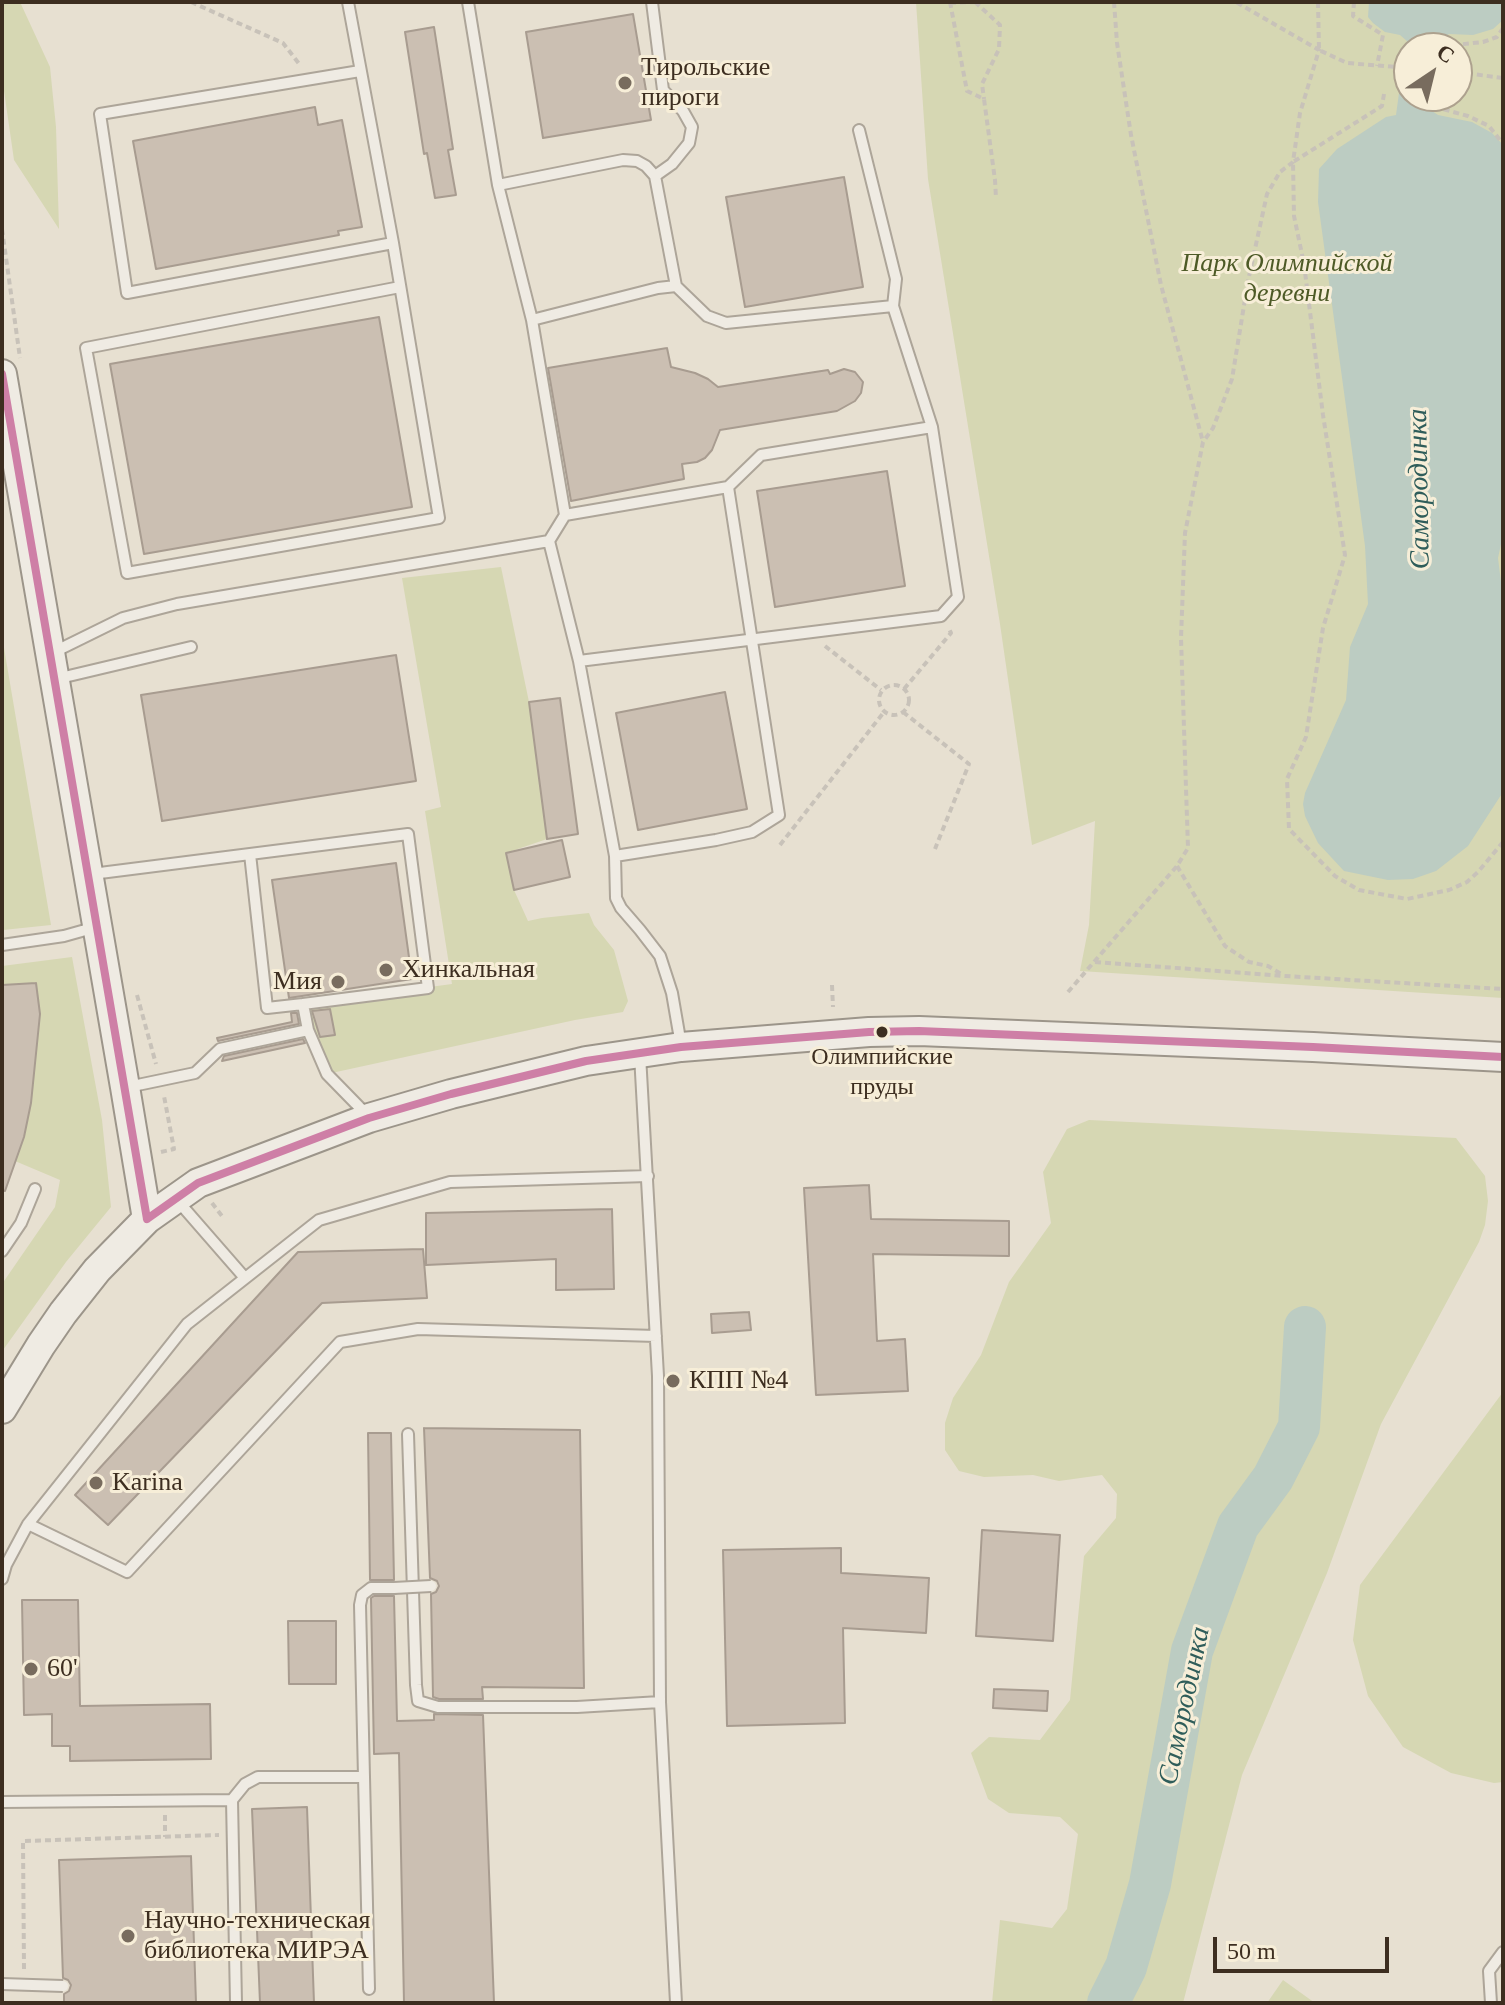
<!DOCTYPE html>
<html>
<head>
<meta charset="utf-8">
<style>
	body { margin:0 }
	#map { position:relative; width:1505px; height:2005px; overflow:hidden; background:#e7e0d1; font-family:Georgia,serif }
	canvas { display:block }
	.frame { position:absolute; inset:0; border:4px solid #3d2e20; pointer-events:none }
	.north { position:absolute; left:1393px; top:32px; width:80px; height:80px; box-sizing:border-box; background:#f7eed8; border:2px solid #ada18e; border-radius:50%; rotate:35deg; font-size:22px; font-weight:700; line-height:32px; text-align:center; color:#3d2e20 }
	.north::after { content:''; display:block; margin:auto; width:28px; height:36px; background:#786c5e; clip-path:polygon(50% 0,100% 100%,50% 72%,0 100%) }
	.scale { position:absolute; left:1213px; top:1937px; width:176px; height:36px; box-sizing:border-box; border:4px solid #3d2e20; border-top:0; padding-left:10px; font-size:24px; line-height:28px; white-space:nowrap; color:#3d2e20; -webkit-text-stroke:6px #f7eed8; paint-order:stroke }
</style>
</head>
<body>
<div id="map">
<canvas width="1505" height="2005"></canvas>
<div class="frame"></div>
<div class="north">С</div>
<div class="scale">50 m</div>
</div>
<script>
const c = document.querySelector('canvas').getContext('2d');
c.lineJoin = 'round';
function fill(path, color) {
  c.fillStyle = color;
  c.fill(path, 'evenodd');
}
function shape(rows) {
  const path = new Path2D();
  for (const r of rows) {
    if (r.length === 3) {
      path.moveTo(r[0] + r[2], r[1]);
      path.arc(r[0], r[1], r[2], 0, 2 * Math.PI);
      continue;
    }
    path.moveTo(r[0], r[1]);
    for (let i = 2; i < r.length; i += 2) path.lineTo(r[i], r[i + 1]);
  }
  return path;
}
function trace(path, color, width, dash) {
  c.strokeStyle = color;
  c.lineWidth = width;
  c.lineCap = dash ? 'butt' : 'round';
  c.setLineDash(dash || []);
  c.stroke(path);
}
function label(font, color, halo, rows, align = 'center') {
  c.font = font + ' Georgia,serif';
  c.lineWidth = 6;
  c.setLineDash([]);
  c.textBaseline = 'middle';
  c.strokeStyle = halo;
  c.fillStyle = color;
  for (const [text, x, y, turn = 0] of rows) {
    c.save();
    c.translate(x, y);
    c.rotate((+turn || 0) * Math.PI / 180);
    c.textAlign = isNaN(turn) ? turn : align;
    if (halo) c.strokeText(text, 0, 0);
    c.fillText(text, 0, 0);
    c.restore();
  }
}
fill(shape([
	[2,2,20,2,50,67,56,127,59,229,14,160,2,77],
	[916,2,1503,2,1503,998,1080,971,1089,925,1095,821,1032,845,1000,624,928,179],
	[1409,48,1457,48,1457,96,1409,96],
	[501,567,529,702,547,839,506,853,514,890,528,921,542,918,589,913,594,925,614,950,628,1001,623,1012,575,1020,327,1074,303,1004,452,984,425,811,441,807,402,578],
	[2,636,51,925,3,930,2,926],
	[72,957,102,1120,111,1207,66,1262,3,1350,2,1284,55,1207,60,1180,15,1161,24,1137,31,1103,40,1013,36,983,2,985,2,966],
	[1089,1120,1456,1138,1485,1176,1488,1201,1485,1225,1479,1242,1381,1424,1327,1573,1242,1775,1183,2003,992,2003,1000,1920,1052,1928,1067,1909,1078,1834,1060,1817,1009,1813,988,1799,971,1753,989,1737,1040,1740,1070,1700,1084,1556,1116,1518,1117,1494,1102,1475,1059,1481,1033,1475,984,1477,959,1471,945,1450,945,1423,953,1398,981,1355,1009,1282,1051,1223,1043,1172,1067,1129],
	[1503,1392,1503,1782,1494,1783,1451,1773,1403,1747,1368,1696,1353,1640,1360,1585],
	[1283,1980,1315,2003,1267,2003]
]), '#d6d7b3');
fill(shape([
	[1369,2,1503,2,1503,20,1493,29,1473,35,1449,34,1441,39,1438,48,1409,48,1409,96,1431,96,1432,111,1438,115,1472,122,1492,133,1503,145,1503,535,1498,558,1503,598,1503,792,1468,846,1436,871,1413,879,1388,880,1344,871,1318,843,1305,816,1303,804,1305,793,1346,700,1350,647,1368,604,1365,546,1318,202,1319,169,1337,149,1386,117,1396,115,1399,93,1399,64,1407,41,1400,35,1385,32,1373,23,1368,17]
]), '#bcccc2');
trace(shape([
	[1108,2003,1126,1967,1150,1884,1192,1651,1238,1526,1273,1478,1299,1427,1305,1327]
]), '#bcccc2', 42);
const building = shape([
	[633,14,651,120,543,138,526,32,633,14],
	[434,27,453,149,448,150,456,195,435,198,427,153,424,154,405,32,434,27],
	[315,107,318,125,342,120,362,227,338,231,339,235,156,269,133,141,315,107],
	[844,177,863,287,745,307,726,197,844,177],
	[379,317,412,507,144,554,110,364,379,317],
	[667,348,671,367,695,373,708,379,718,387,828,370,830,374,844,369,855,372,863,382,861,393,855,401,837,411,720,430,712,450,705,458,697,462,682,464,684,479,571,501,548,368,667,348],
	[887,471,905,586,775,607,757,491,887,471],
	[396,655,416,781,162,821,141,695,396,655],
	[725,692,747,809,638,830,616,713,725,692],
	[560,698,578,834,547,839,529,702,560,698],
	[562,840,570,877,514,890,506,853,562,840],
	[396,863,412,979,289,998,272,880,396,863],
	[36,983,40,1014,31,1103,24,1137,5,1191,2,1190,2,985,36,983],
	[330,1009,335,1035,320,1037,312,1011,330,1009],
	[291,1013,297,1013,299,1024,218,1041,217,1038,292,1022,291,1013],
	[303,1039,305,1043,222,1061,224,1056,303,1039],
	[869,1185,871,1219,1009,1221,1009,1256,873,1254,877,1341,905,1339,908,1391,816,1395,804,1188,869,1185],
	[612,1209,614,1289,556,1290,556,1259,426,1265,426,1213,612,1209],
	[423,1249,427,1298,322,1303,108,1525,75,1495,298,1252,423,1249],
	[749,1312,751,1330,712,1333,711,1314,749,1312],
	[424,1428,580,1430,584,1688,482,1687,483,1699,439,1699,433,1697,431,1594,436,1592,439,1586,437,1581,430,1578,424,1428],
	[368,1433,391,1433,394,1580,370,1580,368,1433],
	[982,1530,1060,1535,1053,1641,976,1636,982,1530],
	[841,1548,841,1573,929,1578,926,1633,843,1628,845,1723,727,1726,723,1550,841,1548],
	[374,1596,394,1596,397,1721,434,1720,434,1714,483,1715,494,2003,404,2003,399,1753,374,1754,371,1598,374,1596],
	[22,1600,78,1600,80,1706,210,1704,211,1759,70,1761,70,1746,52,1746,52,1714,24,1715,22,1600],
	[288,1621,336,1621,336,1684,289,1684,288,1621],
	[994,1689,1048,1691,1047,1711,993,1708,994,1689],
	[307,1807,314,2003,260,2003,252,1809,307,1807],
	[191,1856,196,2003,64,2003,64,1994,69,1991,71,1985,68,1980,63,1978,59,1860,191,1856]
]);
fill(building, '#cbbfb2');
trace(building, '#a89c90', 2);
const lane = shape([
	[348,2,393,243,439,518,127,573,86,348,400,287],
	[468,2,498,185,532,320],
	[652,2,663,90,683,111,692,127,689,143,672,164,655,176],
	[360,71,100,114,127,293,393,243],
	[859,130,896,279,893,306],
	[498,185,623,160,637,161,646,166,655,176,676,286],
	[565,515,532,320,658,288,676,286,707,316,726,323,893,306,932,427,958,597,941,616,579,661],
	[54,652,123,618,177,604,549,541],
	[56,679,191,647],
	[250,854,267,1008,303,1004],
	[615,856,716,840,752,832,779,815,728,487],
	[92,874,408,834,428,988,303,1004,308,1030],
	[2,945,64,936,96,927],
	[681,1045,672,993,660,956,640,930,621,908,616,898,615,856,579,661,549,541,565,515,728,487,761,455,932,427],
	[640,1055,658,1376,660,1702,676,2003],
	[128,1087,195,1073,220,1049,308,1030,327,1074,368,1116],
	[177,1200,245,1278],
	[2,1251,21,1223,35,1189],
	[408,1434,416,1685,418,1701,438,1707,577,1707,660,1702],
	[28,1524,127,1572,340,1342,418,1329,656,1336],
	[2,1579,6,1565,28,1524,187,1324,319,1220,450,1182,648,1176],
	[364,1777,369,1989],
	[2,1802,232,1800],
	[236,2003,232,1800,245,1784,258,1777,364,1777,360,1605,362,1595,371,1588,394,1588],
	[1491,2003,1489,1971,1503,1952]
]);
const secondary = shape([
	[2,374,125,1087,147,1219],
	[2,1409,41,1345,63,1313,97,1270,147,1219,198,1183,369,1118,451,1094,586,1061,681,1047,869,1032,919,1031,1313,1047,1503,1057]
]);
trace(lane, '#ada599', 14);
trace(secondary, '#9c958a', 32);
trace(shape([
	[191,2,283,43,300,65],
	[950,2,967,91,984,99,995,180,996,198],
	[975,2,1000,25,999,49,982,84,984,99],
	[1114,2,1117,43,1131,135,1161,285,1203,442],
	[1318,2,1319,50,1347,63,1409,68],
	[1354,2,1353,16,1383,35,1377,66],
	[950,3,975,2],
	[1445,48,1445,46,1483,42,1497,37,1503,28],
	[1457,72,1503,78],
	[1384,94,1382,106,1293,162,1294,216,1304,264,1323,415,1345,555,1323,628,1306,737,1287,779,1289,829,1335,876,1359,890,1407,899,1449,890,1467,882,1478,872,1503,842],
	[1436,96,1435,107,1468,116,1489,126,1503,144],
	[2,229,20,358],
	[825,646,881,690],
	[894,700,15],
	[904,689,951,633,949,629],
	[903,712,969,764,935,849],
	[780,845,884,712],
	[1177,866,1225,946,1249,962,1268,966,1283,975],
	[1095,962,1285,976,1503,989],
	[832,985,833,1007],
	[1068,992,1177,866,1188,848,1181,638,1185,533,1203,442,1213,428,1232,379,1248,281,1267,194,1280,172,1293,162,1300,113,1319,50,1236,2],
	[137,995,156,1064],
	[161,1152,174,1149,164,1096],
	[212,1203,222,1216],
	[165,1815,165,1837],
	[24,1969,23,1841,219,1835]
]), '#c8c2b9', 4, [6, 4]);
trace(lane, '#efebe3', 10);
trace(secondary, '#efebe3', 28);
const laneBridge = shape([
	[394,1588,431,1586],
	[2,1984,63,1986]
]);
trace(laneBridge, '#ada599', 14, []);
trace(laneBridge, '#efebe3', 10);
trace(shape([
	[2,374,147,1219],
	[147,1219,198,1183,369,1118,451,1094,586,1061,681,1047,869,1032,919,1031,1313,1047,1503,1057]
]), '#ce7fa6', 8);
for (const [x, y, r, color] of [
	[625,83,8,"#786c5e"],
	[386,970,8,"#786c5e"],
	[338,982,8,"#786c5e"],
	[882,1032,7,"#3d2e20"],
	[673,1381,8,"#786c5e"],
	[96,1483,8,"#786c5e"],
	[31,1669,8,"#786c5e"],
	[128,1936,8,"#786c5e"]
]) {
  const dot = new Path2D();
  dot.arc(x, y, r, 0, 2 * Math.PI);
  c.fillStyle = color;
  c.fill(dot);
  trace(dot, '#f7eed8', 3);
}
label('24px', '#3d2e20', '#f7eed8', [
	["Олимпийские",882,1058],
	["пруды",882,1088]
]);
label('26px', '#3d2e20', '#f7eed8', [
	["Тирольские",641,68],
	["пироги",641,98],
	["Хинкальная",402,970],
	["Мия",322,982,"right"],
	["КПП №4",689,1381],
	["Karina",112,1483],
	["60'",47,1669],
	["Научно-техническая",144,1921],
	["библиотека МИРЭА",144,1951]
], 'left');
label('italic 26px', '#4d5a26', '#f7eed8', [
	["Парк Олимпийской",1287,264],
	["деревни",1287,294]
]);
label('italic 28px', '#2f5d5a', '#f7eed8', [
	["Самородинка",1420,489,-91],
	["Самородинка",1185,1706,-78]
]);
</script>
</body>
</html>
